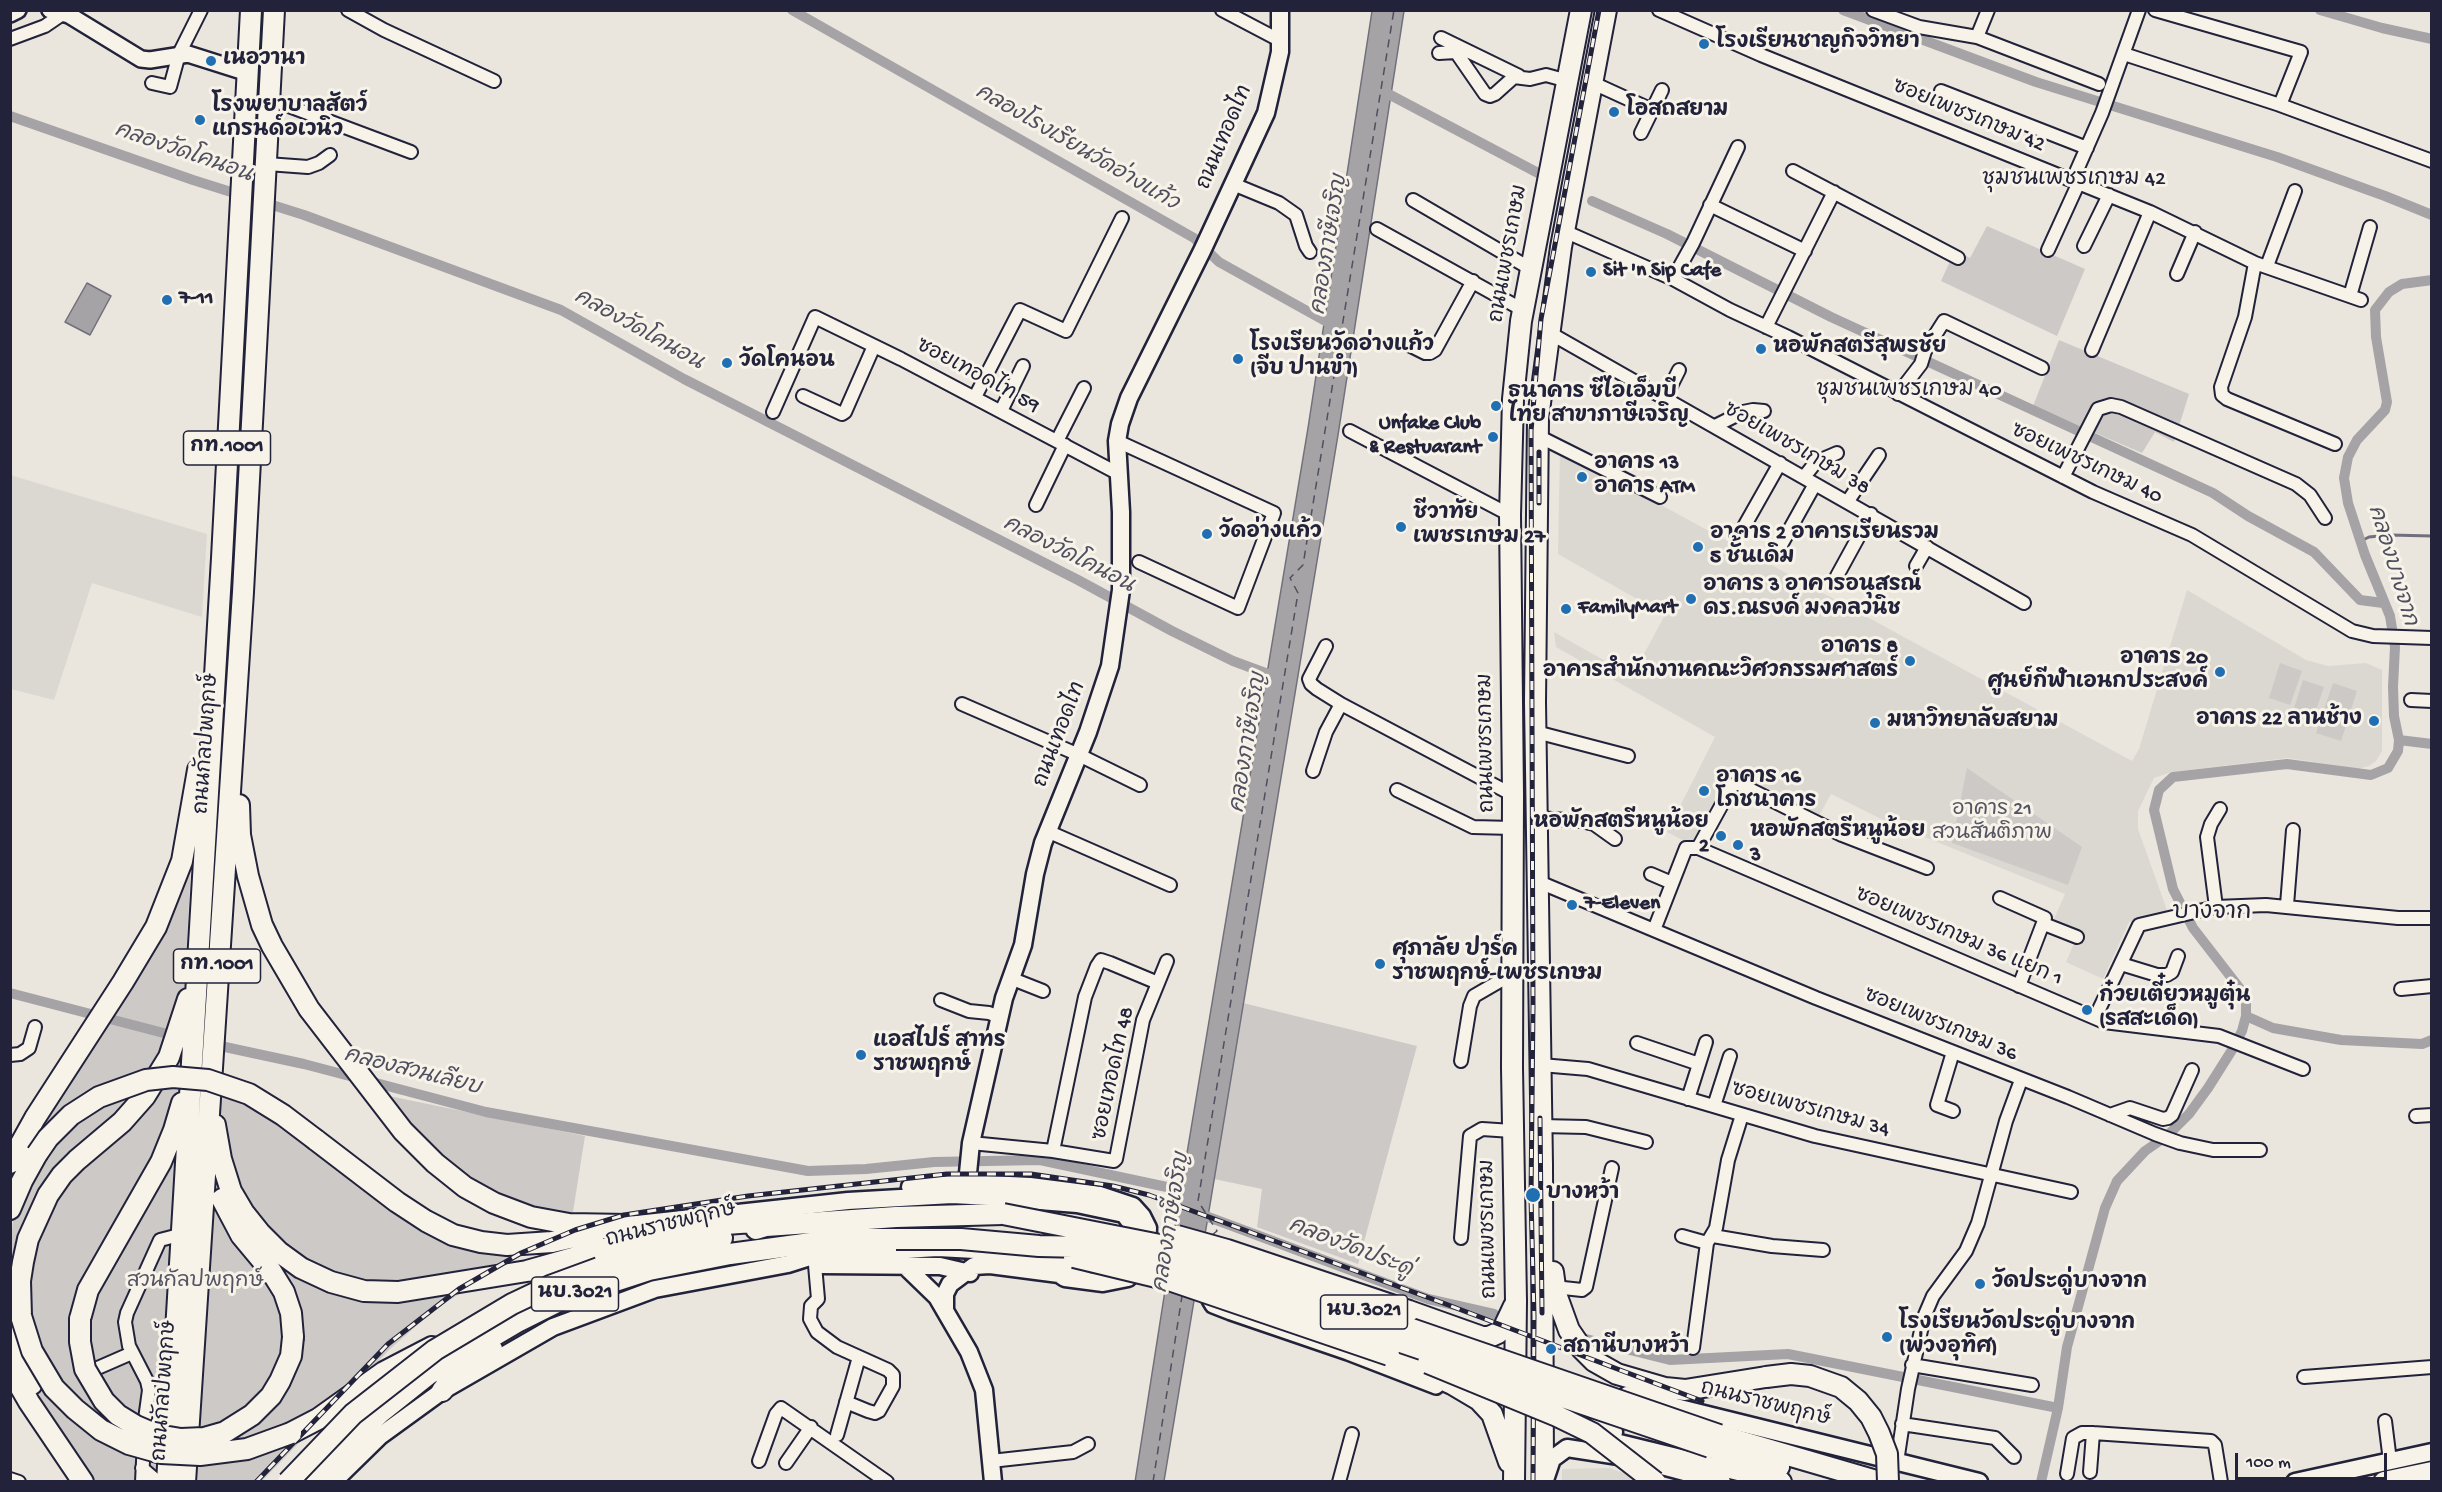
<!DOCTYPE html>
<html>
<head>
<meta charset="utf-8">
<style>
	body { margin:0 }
	#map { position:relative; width:2442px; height:1492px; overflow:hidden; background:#eae6de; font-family:"Gochi Hand",sans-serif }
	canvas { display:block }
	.frame { position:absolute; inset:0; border:12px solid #22223b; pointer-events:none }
	.scale { position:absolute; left:2235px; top:1453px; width:152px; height:27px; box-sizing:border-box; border:3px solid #22223b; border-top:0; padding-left:8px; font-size:18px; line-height:21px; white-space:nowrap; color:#22223b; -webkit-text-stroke:4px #f7f3e8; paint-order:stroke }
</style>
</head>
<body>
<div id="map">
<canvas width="2442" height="1492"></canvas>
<div class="frame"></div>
<div class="scale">100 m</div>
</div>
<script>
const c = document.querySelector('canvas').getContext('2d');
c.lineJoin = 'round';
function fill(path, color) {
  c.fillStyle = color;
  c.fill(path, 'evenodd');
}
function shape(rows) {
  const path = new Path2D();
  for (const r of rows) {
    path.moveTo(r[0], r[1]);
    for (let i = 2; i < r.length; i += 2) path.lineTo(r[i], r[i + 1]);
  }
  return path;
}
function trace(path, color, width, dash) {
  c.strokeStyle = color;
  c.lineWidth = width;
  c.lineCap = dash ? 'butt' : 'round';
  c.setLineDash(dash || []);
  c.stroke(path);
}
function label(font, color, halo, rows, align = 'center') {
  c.font = font + ' "Gochi Hand","Playpen Sans Thai",sans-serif';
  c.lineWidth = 6;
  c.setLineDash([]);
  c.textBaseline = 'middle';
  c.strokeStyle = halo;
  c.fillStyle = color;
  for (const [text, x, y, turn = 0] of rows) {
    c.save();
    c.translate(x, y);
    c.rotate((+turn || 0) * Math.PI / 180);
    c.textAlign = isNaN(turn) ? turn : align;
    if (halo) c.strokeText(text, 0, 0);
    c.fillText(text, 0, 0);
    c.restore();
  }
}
fill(shape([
	[1560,450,2132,761,2139,749,2187,590,2306,660,2328,666,2366,663,2382,670,2382,751,2376,761,2369,766,2358,769,2288,758,2172,772,2154,778,2138,811,2138,829,2168,913,2129,922,2103,979,2066,962,2076,939,2050,928,2065,894,1883,820,1831,794,1815,823,1727,777,1692,845,1667,832,1715,737,1556,647,1554,632,1632,676,1665,615,1558,554],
	[10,475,207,534,202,617,92,583,54,700,11,689],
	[1609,1468,1639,1478,1638,1482,1562,1482,1562,1469]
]), '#dbd8d2');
fill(shape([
	[260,11,266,11,206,1033,228,1086,413,1211,533,1245,504,1266,437,1308,390,1349,262,1481,75,1481,11,1327,10,1250,14,1210,29,1169,11,1166,192,845,185,980,199,1015,258,73],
	[1987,226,2085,269,2057,336,1941,281,1955,250,1970,258],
	[2059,340,2189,394,2174,442,2155,432,2142,453,2033,406],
	[2280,663,2302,671,2290,705,2269,698],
	[2303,680,2324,687,2310,728,2290,721],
	[2333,683,2357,691,2341,741,2316,733],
	[1967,768,2082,847,2068,885,1952,843],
	[1243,1003,1417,1046,1358,1264,1257,1227,1262,1189,1214,1179],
	[379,1094,585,1136,572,1218,527,1210,460,1179]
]), '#cdc9c6');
const water = shape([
	[1372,11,1404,11,1338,435,1164,1481,1135,1482,1180,1195,1308,428,1372,11],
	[87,283,111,296,90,335,65,322,87,283]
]);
fill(water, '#a6a3a6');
trace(water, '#716f7b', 1.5);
trace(shape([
	[2361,541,2369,537,2390,535,2432,536]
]), '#716f7b', 3);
trace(shape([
	[792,10,1194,238,1219,262,1336,327],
	[1843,10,2036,82,2277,157,2385,196,2432,215],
	[2320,10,2382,28,2432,39],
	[1379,89,1538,173],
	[10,116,193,180,304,215,561,310,684,379,1078,580,1172,631,1233,661,1279,678],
	[1592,201,1667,234,1831,317,2213,493,2248,516,2314,552,2360,600,2383,603],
	[2399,740,2432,744],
	[10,993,179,1037],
	[2246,1016,2273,1028,2341,1040,2422,1044,2432,1040],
	[211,1044,304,1064,486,1112,808,1171,866,1169,934,1162,1040,1160,1195,1193],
	[1195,1212,1428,1299,1494,1314],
	[1582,1338,1670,1360,1788,1354,2058,1408],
	[2041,1482,2058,1408,2067,1347,2105,1208,2117,1181,2145,1151,2168,1135,2189,1114,2208,1088,2232,1050,2242,1031,2246,1016,2246,1003,2241,990,2193,928,2173,889,2154,810,2159,790,2173,777,2287,764,2371,775,2388,768,2398,751,2399,740,2394,716,2393,687,2395,647,2390,616,2365,555,2348,503,2344,478,2348,457,2357,440,2385,410,2387,402,2376,337,2375,310,2389,292,2402,284,2432,280]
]), '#a6a3a6', 10);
trace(shape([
	[1212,1235,1217,1231,1198,1201,1298,593,1290,578,1303,565,1394,10],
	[1153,1482,1182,1296]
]), '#504f60', 1.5, [8, 6]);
const minor = shape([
	[348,10,384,30,494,81],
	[1222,10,1281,41],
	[1659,10,1761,55,2150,212,2255,263,2361,300],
	[1873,10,1919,27,1977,37,2099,84],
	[2155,10,2301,52,2280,105],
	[1977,37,1988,10],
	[1441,38,1519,76],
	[10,39,45,26,64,13],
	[1439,53,1456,52,1485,94,1490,96,1495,94,1514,77,1530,79,1546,75,1568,81],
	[2124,54,2280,105,2432,161],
	[152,83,170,87,179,54,201,10],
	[1593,83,1652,110],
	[1941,91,2087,148],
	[270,99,411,152],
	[1641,133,1662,90],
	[267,164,308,167,319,163,330,155],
	[1793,171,1958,258],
	[2073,179,2102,113,2139,10],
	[1233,184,1279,203,1296,215,1306,246,1310,252],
	[1413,200,1531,269],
	[1710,205,1805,251],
	[1377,229,1523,310],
	[1564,231,1673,279,1730,310,1788,337,2093,492,2192,535,2352,631,2373,636,2432,638],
	[2084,246,2109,195],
	[2048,250,2079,182],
	[2255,263,2245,317,2221,387,2222,395,2227,399,2335,444],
	[2267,266,2295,191],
	[2177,274,2195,232],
	[1673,279,1693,243,1738,147],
	[2350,296,2370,227],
	[1766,327,1834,192],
	[1548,332,2024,603],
	[1409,345,1425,353,1430,353,1435,350,1473,281],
	[2092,350,2150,212],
	[1898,394,1921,364,1925,351,1944,321,2042,368],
	[803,396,842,414,845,412,874,346],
	[975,397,1020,310,1066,331,1122,218],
	[1665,398,1679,370],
	[1001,411,1023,366],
	[773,412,815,317,901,359,1119,474],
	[1715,426,1743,412,1753,410,1764,411],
	[1350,431,1510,515],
	[1538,436,1660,497],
	[1057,441,1084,388],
	[1117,441,1274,513,1238,608,1139,562],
	[1804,477,1816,462,1837,453],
	[2063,477,2098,409,2111,405,2121,407,2296,484,2310,495,2325,518],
	[1848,501,1879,455],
	[1036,505,1065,445],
	[1741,532,1780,463],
	[1781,545,1815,484],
	[1916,566,1927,547],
	[1837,576,1871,514],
	[1326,646,1309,679,1311,684,1317,689,1341,704,1513,795],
	[2411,700,2432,701],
	[962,704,1079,755,1140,785],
	[1536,732,1628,756],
	[1313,771,1326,732,1341,704],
	[1397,790,1473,827,1513,828],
	[1538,818,1581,821,1594,824,1615,839],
	[1047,831,1170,885],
	[1698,848,1732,786,1737,783,1842,835,1927,868],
	[1651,874,1672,883],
	[1539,882,1816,998,2068,1097,2155,1134,2180,1143,2213,1150,2260,1150],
	[2000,898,2045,918,2019,986],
	[2287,905,2293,830],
	[2216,907,2207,837,2211,824,2220,809],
	[2044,924,2077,937],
	[1654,930,1686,848,1698,848,2104,1022,2219,1036,2303,1069],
	[2121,964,2157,975,2167,975,2172,972,2178,956],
	[1010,978,1043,991],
	[2401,989,2432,986],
	[941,1000,969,1011,989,1013,999,1017],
	[2095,1018,2139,925,2216,907,2266,905,2398,918,2432,918],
	[1637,1043,1699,1064],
	[10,1055,20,1054,29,1048,35,1027],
	[1461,1061,1470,1006,1474,996,1512,974],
	[1541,1065,1588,1069,1815,1136,2071,1192],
	[1688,1099,1706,1042],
	[1714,1106,1730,1056],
	[1953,1111,1937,1105,1953,1052],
	[2110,1115,2130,1108,2163,1119,2168,1118,2172,1115,2192,1070],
	[2416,1116,2432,1115],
	[1541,1126,1586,1127,1646,1142],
	[971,1143,1053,1151,1114,1161,1116,1159,1143,1020,1167,961],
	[1053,1151,1085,997,1097,966,1101,960,1110,963,1158,983],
	[1682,1236,1707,1243],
	[1713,1236,1772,1246,1823,1250],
	[1461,1238,1470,1136,1482,1129,1512,1131],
	[815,1265,818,1299,811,1306,810,1319,817,1332,837,1347,888,1370,893,1375,893,1386,879,1411,875,1413,868,1411,846,1402],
	[1554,1287,1582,1290,1586,1287,1612,1168],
	[1693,1348,1707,1243,1716,1228,1728,1160,1742,1115],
	[1912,1365,2032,1385],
	[93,1370,132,1353],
	[2304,1377,2432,1367],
	[2385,1421,2390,1461],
	[1902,1424,1995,1438,2014,1457],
	[837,1435,859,1357],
	[759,1461,776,1414,781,1408,887,1482],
	[991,1461,1073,1452,1088,1444],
	[1897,1462,1908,1389,1924,1317,1933,1296,1966,1251,1978,1223,2006,1121,2021,1080],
	[786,1463,811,1427],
	[142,1468,157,1481],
	[2090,1472,2093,1433],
	[2067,1474,2073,1438,2082,1433,2093,1433,2211,1441,2215,1445,2221,1482],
	[10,1479,19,1482],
	[142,1482,145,1419,149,1390,147,1381,129,1346,125,1322,127,1313,160,1240,183,1234],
	[1339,1482,1352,1434]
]);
const tertiary = shape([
	[50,10,69,15,141,59,150,60,188,54,248,73],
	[10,14,18,10],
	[1210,1300,1213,1305,1231,1312,1348,1352,1436,1386]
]);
const secondary = shape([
	[967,1183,971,1143,1004,998,1023,945,1035,874,1043,843,1088,732,1110,666,1121,590,1121,512,1117,441,1120,424,1129,398,1202,251,1266,113,1280,52,1280,10],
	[910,1187,967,1183,1030,1186,1100,1195,1133,1206,1142,1216,1148,1228,1147,1249,1139,1265,1128,1278,1103,1283,1065,1278,1059,1274,990,1265,974,1266,950,1284,945,1294,945,1311],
	[628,1225,848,1201,952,1195,990,1197,1077,1204,1124,1214,1130,1222,1133,1231,1130,1251],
	[822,1265,940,1266,970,1273],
	[904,1265,937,1297,969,1352,984,1390,993,1482],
	[1585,1395,1581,1407,1584,1413,1596,1425,1614,1432],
	[1627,1395,1979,1482],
	[1599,1438,1779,1482],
	[1546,1477,1552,1459,1567,1448,1632,1458,1722,1482],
	[333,1482,380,1436,442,1391,553,1327,655,1289,788,1264,810,1257,868,1252,938,1248,993,1251,1086,1265],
	[2295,1482,2432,1452]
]);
const primary = shape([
	[239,805,240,835,248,876,262,925,272,946,309,1009,403,1131,435,1163,465,1187,494,1203,531,1217,569,1224,628,1225],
	[215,1125,221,1159,231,1191,244,1213,260,1233,279,1252,301,1268,331,1282,364,1291,398,1292,527,1271,637,1240,726,1224,753,1222,766,1226],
	[316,1140,397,1202,426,1221,453,1235,481,1242,507,1245,552,1242,596,1232],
	[10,1163,35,1118,123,982,156,927,182,861,198,770],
	[222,1199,241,1235,271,1271,284,1292,291,1313,293,1337],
	[10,1209,22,1181,37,1154],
	[756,1229,766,1226,896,1217,1003,1214],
	[599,1268,662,1251,722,1238],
	[1553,1272,1556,1294,1569,1330,1582,1349,1594,1361,1617,1374,1665,1388,1685,1390,1766,1377],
	[1409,1311,1482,1337,1489,1337,1498,1333,1504,1327,1514,1306],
	[21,1316,20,1281,23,1262,28,1239,48,1195,62,1175,77,1160,122,1122,145,1096,169,1057,188,999],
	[80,1319,88,1290,161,1162,174,1130,182,1103],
	[10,1334,32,1384],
	[1389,1355,1452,1384,1479,1400,1492,1414,1509,1462],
	[10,1369,29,1402,83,1482],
	[442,1391,449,1382,492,1349],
	[291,1433,318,1419,384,1372,432,1347],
	[1719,1435,1880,1482],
	[1710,1447,1779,1467],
	[1774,1480,1781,1482],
	[167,1482,222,558,251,10],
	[185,1482,243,592,274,10],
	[310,1482,380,1413,429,1374,519,1321,569,1296,649,1270,730,1254,841,1239,896,1239],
	[1514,1482,1516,1301,1512,1068,1513,795,1510,515,1513,399,1521,321,1581,10],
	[1543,1482,1542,1164,1535,702,1538,418,1561,247,1606,10],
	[2384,1482,2432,1472]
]);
trace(minor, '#22223b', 16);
trace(tertiary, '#22223b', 20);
trace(secondary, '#22223b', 21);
trace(primary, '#22223b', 24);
trace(minor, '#f7f3e8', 12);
trace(tertiary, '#f7f3e8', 15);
trace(secondary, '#f7f3e8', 16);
trace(primary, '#f7f3e8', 20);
const rail = shape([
	[1539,503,1539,452],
	[1540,1118,1542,1313],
	[256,1482,388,1344,459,1289,521,1253,575,1230,624,1215,748,1196,947,1174,1031,1174,1113,1186,1149,1195,1435,1300,1702,1401],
	[1533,1482,1534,1316,1531,1197,1533,1006,1531,431,1541,319,1599,10]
]);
trace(rail, '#22223b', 5);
trace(rail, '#f7f3e8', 3, [9]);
const primaryBridge = shape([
	[37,1154,48,1138,71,1115,99,1097,146,1080,173,1077,208,1080,249,1094,283,1115,316,1140],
	[1003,1214,1165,1246,1217,1262,1719,1435],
	[1177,1236,1227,1250,1409,1311],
	[896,1239,961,1239,1039,1246,1084,1247,1116,1250,1174,1265,1710,1447],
	[1074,1257,1169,1280,1389,1355],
	[21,1316,32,1351,54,1388,75,1409,101,1430,129,1444,161,1453,200,1455,247,1449,291,1433],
	[80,1319,80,1342,85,1369,104,1401,118,1415,136,1426,157,1435,181,1439,204,1438,225,1432,252,1415,271,1396,280,1381,291,1356,293,1337],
	[1428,1363,1557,1416,1592,1433,1655,1482],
	[1766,1377,1791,1374,1810,1376,1841,1387,1858,1401,1871,1417,1879,1433,1887,1454,1888,1482],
	[288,1482,353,1414,435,1350,512,1304,550,1286,599,1268]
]);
trace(primaryBridge, '#22223b', 24, []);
trace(primaryBridge, '#f7f3e8', 20);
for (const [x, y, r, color] of [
	[1704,44,6,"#1f6fb2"],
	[211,61,6,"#1f6fb2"],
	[1614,112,6,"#1f6fb2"],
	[200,120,6,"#1f6fb2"],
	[1591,272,6,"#1f6fb2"],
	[167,300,6,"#1f6fb2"],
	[1761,349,6,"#1f6fb2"],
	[1238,359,6,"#1f6fb2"],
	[727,363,6,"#1f6fb2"],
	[1496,406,6,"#1f6fb2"],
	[1493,437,6,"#1f6fb2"],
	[1582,477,6,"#1f6fb2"],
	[1401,527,6,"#1f6fb2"],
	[1207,534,6,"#1f6fb2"],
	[1698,547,6,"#1f6fb2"],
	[1691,599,6,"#1f6fb2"],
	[1566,609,6,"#1f6fb2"],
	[1910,661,6,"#1f6fb2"],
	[2220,672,6,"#1f6fb2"],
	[2374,721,6,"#1f6fb2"],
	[1875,723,6,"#1f6fb2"],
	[1704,791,6,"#1f6fb2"],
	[1721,836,6,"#1f6fb2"],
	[1738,845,6,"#1f6fb2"],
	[1572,905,6,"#1f6fb2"],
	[1380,964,6,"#1f6fb2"],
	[2087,1010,6,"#1f6fb2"],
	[861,1055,6,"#1f6fb2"],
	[1533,1195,8,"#1f6fb2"],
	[1980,1284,6,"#1f6fb2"],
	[1887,1337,6,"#1f6fb2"],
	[1551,1349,6,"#1f6fb2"]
]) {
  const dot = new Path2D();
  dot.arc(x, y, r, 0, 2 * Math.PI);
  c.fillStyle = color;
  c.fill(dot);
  trace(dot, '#f7f3e8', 2);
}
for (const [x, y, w] of [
	[227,448,87],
	[217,966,87],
	[575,1294,87],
	[1364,1312,87]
]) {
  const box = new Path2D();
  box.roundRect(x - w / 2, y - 17, w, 34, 4.5);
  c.fillStyle = '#f7f3e8';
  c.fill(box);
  trace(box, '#22223b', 1.5);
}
label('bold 20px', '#22223b', null, [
	["กท.1001",227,448],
	["กท.1001",217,966],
	["นบ.3021",575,1294],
	["นบ.3021",1364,1312]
]);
label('bold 21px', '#22223b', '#f7f3e8', [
	["โรงเรียนชาญกิจวิทยา",1716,44],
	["เนอวานา",223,61],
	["โรงพยาบาลสัตว์",212,108],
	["แกรนด์อเวนิว",212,132],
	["โอสถสยาม",1626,112],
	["Sit 'n Sip Cafe",1603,272],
	["7-11",179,300],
	["โรงเรียนวัดอ่างแก้ว",1250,347],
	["(จีบ ปานขำ)",1250,371],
	["หอพักสตรีสุพรชัย",1773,349],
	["วัดโคนอน",739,363],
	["ธนาคาร ซีไอเอ็มบี",1508,394],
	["ไทย สาขาภาษีเจริญ",1508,418],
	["Unfake Club",1481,425,"right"],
	["& Restuarant",1481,449,"right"],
	["อาคาร 13",1594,465],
	["อาคาร ATM",1594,489],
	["ชีวาทัย",1413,515],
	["เพชรเกษม 27",1413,539],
	["วัดอ่างแก้ว",1219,534],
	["อาคาร 2 อาคารเรียนรวม",1710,535],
	["5 ชั้นเดิม",1710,559],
	["อาคาร 3 อาคารอนุสรณ์",1703,587],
	["ดร.ณรงค์ มงคลวนิช",1703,611],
	["FamilyMart",1578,609],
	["อาคาร 8",1898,649,"right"],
	["อาคารสำนักงานคณะวิศวกรรมศาสตร์",1898,673,"right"],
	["อาคาร 20",2208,660,"right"],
	["ศูนย์กีฬาเอนกประสงค์",2208,684,"right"],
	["อาคาร 22 ลานช้าง",2362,721,"right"],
	["มหาวิทยาลัยสยาม",1887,723],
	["อาคาร 16",1716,779],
	["โภชนาคาร",1716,803],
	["หอพักสตรีหนูน้อย",1709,824,"right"],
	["2",1709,848,"right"],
	["หอพักสตรีหนูน้อย",1750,833],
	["3",1750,857],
	["7-Eleven",1584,905],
	["ศุภาลัย ปาร์ค",1392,952],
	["ราชพฤกษ์-เพชรเกษม",1392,976],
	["ก๋วยเตี๋ยวหมูตุ๋น",2099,998],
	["(รสสะเด็ด)",2099,1022],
	["แอสไปร์ สาทร",873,1043],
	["ราชพฤกษ์",873,1067],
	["บางหว้า",1546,1195],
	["วัดประดู่บางจาก",1992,1284],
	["โรงเรียนวัดประดู่บางจาก",1899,1325],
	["(พ่วงอุทิศ)",1899,1349],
	["สถานีบางหว้า",1563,1349]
], 'left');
label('21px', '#22223b', '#f7f3e8', [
	["ซอยเพชรเกษม 42",1968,117,22],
	["ถนนเทอดไท",1226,138,-67],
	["ถนนเพชรเกษม",1510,254,-80],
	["ซอยเทอดไท 59",977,377,28],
	["ซอยเพชรเกษม 38",1796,450,30],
	["ซอยเพชรเกษม 40",2086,465,25],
	["ถนนเทอดไท",1061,735,-69],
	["ถนนเพชรเกษม",1488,743,-91],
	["ถนนกัลปพฤกษ์",208,744,-86],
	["ซอยเพชรเกษม 36 แยก 1",1958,938,23],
	["ซอยเพชรเกษม 36",1940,1026,22],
	["ซอยเทอดไท 48",1115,1074,-78],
	["ซอยเพชรเกษม 34",1810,1111,15],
	["ถนนราชพฤกษ์",671,1226,-14],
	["ถนนเพชรเกษม",1490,1229,-91],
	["ถนนกัลปพฤกษ์",166,1391,-86],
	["ถนนราชพฤกษ์",1765,1405,14]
]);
label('21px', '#555465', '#f7f3e8', [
	["อาคาร 21",1992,811],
	["สวนสันติภาพ",1992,835],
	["สวนกัลปพฤกษ์",195,1283]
]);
label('italic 22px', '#504f60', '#f7f3e8', [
	["คลองโรงเรียนวัดอ่างแก้ว",1076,149,30],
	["คลองวัดโคนอน",183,154,19],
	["คลองภาษีเจริญ",1331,245,-81],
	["คลองวัดโคนอน",638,331,29],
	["คลองวัดโคนอน",1068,556,27],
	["คลองบางจาก",2391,566,73],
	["คลองภาษีเจริญ",1250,743,-81],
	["คลองสวนเลียบ",412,1073,14],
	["คลองภาษีเจริญ",1173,1223,-81],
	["คลองวัดประดู่",1350,1249,21]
]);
label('22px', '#22223b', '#f7f3e8', [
	["ชุมชนเพชรเกษม 42",2074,181],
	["ชุมชนเพชรเกษม 40",1909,392]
]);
label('24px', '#22223b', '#f7f3e8', [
	["บางจาก",2212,914]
]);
</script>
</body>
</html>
